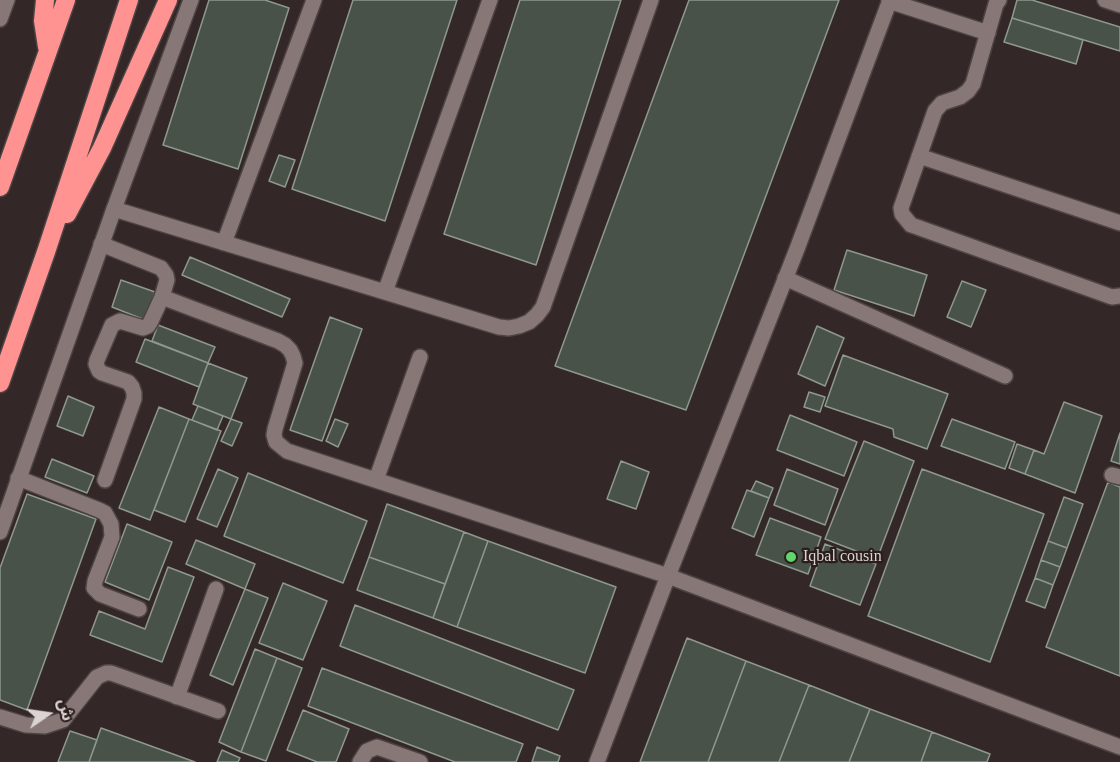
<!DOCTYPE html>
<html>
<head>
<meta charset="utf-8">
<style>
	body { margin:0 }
	#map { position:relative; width:1120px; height:762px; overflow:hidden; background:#342727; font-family:"Times New Roman","Noto Sans Arabic",serif }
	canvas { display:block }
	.north { position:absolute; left:18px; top:684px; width:60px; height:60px; -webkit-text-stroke:4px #2a1e1d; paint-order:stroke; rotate:77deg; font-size:16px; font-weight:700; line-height:24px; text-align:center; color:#dcd3d3 }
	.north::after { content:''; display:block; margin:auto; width:21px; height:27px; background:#dcd3d3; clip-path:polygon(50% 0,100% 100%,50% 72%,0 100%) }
</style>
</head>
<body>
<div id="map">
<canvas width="1120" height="762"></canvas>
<div class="north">ش</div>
</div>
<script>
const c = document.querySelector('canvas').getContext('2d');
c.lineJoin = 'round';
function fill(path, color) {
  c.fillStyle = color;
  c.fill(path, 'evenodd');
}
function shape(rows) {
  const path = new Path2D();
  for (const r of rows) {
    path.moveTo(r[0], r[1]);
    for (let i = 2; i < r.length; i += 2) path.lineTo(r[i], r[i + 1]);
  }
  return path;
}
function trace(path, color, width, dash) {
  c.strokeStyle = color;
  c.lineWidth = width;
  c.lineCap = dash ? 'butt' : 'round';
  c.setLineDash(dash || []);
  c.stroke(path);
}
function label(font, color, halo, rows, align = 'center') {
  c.font = font + ' "Times New Roman",serif';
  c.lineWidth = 4.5;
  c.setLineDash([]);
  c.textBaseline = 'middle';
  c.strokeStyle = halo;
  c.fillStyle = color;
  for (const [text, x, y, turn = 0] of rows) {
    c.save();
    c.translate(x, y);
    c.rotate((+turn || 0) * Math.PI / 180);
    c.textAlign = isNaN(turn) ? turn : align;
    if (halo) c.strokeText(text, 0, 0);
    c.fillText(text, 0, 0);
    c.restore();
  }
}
const building = shape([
	[209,0,265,0,289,8,238,169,163,145,209,0],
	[353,0,457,0,385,221,292,189,353,0],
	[520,0,621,0,536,265,444,234,520,0],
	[689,0,839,0,686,410,555,366,689,0],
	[1017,0,1032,0,1120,27,1120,51,1012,18,1017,0],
	[1012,18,1083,40,1076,64,1004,42,1012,18],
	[279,155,295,160,285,187,269,181,279,155],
	[847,250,927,275,914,316,834,290,847,250],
	[190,257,290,299,282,317,182,275,190,257],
	[121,280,155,292,145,320,112,307,121,280],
	[962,281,986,290,971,327,947,317,962,281],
	[330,317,362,329,322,441,290,430,330,317],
	[158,325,215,347,208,363,152,341,158,325],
	[817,326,844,338,825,386,798,374,817,326],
	[145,339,208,363,199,387,136,362,145,339],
	[843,355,948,394,927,449,894,437,893,429,825,406,843,355],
	[208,363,247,378,231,419,193,404,208,363],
	[809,392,825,397,820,412,804,407,809,392],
	[68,396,94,407,83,436,57,426,68,396],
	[1064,402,1102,416,1075,493,1025,474,1034,450,1044,454,1064,402],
	[198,406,223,416,217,430,192,420,198,406],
	[159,407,189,419,150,520,119,508,159,407],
	[790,415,857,442,844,476,777,450,790,415],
	[189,419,221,431,185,522,154,510,189,419],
	[231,419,242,423,232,446,221,441,231,419],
	[335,419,348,424,338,447,326,441,335,419],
	[952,419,1015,442,1005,469,941,446,952,419],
	[1120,433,1120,464,1111,461,1120,433],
	[864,441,914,461,877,559,825,539,864,441],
	[1017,444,1034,450,1025,474,1009,468,1017,444],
	[52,459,94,476,87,493,45,477,52,459],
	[621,461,649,472,636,509,607,499,621,461],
	[218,469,238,478,217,527,197,519,218,469],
	[787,469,838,489,825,525,774,505,787,469],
	[922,469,1044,514,990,662,868,616,922,469],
	[248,473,367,521,343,583,224,536,248,473],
	[756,481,773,488,769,498,751,491,756,481],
	[1108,482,1120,487,1120,676,1046,647,1108,482],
	[747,490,769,498,754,537,732,528,747,490],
	[27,494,96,519,27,710,0,700,0,568,27,494],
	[1064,497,1083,504,1067,548,1048,541,1064,497],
	[387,504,464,532,445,584,369,557,387,504],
	[770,518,821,537,808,574,756,555,770,518],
	[127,524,172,542,149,600,105,582,127,524],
	[464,532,488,541,457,627,433,618,464,532],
	[196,540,255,564,245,589,186,564,196,540],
	[488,541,616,587,585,673,457,627,488,541],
	[1048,541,1067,548,1060,567,1041,560,1048,541],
	[825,544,876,564,860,605,810,586,825,544],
	[369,557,445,584,433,618,357,590,369,557],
	[1041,560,1060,567,1053,585,1035,578,1041,560],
	[168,567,194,577,162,662,90,635,99,611,145,629,168,567],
	[1035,578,1053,585,1045,608,1026,601,1035,578],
	[283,583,327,601,303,660,259,643,283,583],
	[245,589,268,598,233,685,210,675,245,589],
	[355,605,574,690,558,730,340,646,355,605],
	[687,638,746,661,708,762,640,762,687,638],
	[255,649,277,658,241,752,219,742,255,649],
	[277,658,302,668,266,761,241,752,277,658],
	[746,661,809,685,779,762,708,762,746,661],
	[322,668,523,744,516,762,455,762,308,706,322,668],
	[809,685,870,709,849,762,779,762,809,685],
	[870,709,932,732,921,762,849,762,870,709],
	[303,710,349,729,336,762,317,762,287,750,303,710],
	[101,728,195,762,89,762,101,728],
	[70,731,97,740,89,762,58,762,70,731],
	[932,732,990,754,987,762,921,762,932,732],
	[537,747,560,756,558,762,532,762,537,747],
	[222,750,240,758,238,762,217,762,222,750]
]);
fill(building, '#495249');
trace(building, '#8e988d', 1.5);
const lane = shape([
	[999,0,996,4,973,84,968,91,960,97,942,103,935,111,901,208,902,214,911,225,917,227,1112,297,1120,296],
	[1105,0,1120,5],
	[889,1,988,33],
	[919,156,1120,223],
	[114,209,499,327,509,328,519,326,529,322,537,315,543,307,651,0],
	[224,243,314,0],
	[101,244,161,268,166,275,167,280,162,297,151,321,148,326,143,328,120,321,112,325,97,360,96,364,99,371,102,373,128,382,132,387,134,393,134,399,105,480],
	[785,278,1005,376],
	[385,292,490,0],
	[162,297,278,341,285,345,290,350,293,356,295,363,275,429,274,435,276,442,287,451,668,576,1120,747],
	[1112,475,1120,477],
	[18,478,99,510,105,513,111,524,112,537,95,581,94,588,100,594,139,609],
	[376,480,420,357],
	[177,697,216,589],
	[0,717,26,725,45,726,63,720,97,677,106,673,111,673,218,711],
	[360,762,367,751,377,747,420,762],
	[597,762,668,576,797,249,890,0]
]);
const street = shape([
	[0,19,7,0],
	[0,532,114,209,191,0]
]);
const highway = shape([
	[45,0,43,21,47,47],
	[0,187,66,0],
	[67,214,102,148,168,0],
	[0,383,46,252,129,0]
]);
trace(lane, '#4d4343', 18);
trace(street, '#4d4343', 18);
trace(highway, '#4d4343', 21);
trace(lane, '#877776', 15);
trace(street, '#877776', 15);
trace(highway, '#fe9391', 18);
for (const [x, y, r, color] of [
	[791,557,6,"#61d46a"]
]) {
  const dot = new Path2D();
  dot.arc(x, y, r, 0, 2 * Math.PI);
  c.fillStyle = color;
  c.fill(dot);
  trace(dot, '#2a1e1d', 2);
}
label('16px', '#dcd3d3', '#2a1e1d', [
	["Iqbal cousin",803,557]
], 'left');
</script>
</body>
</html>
